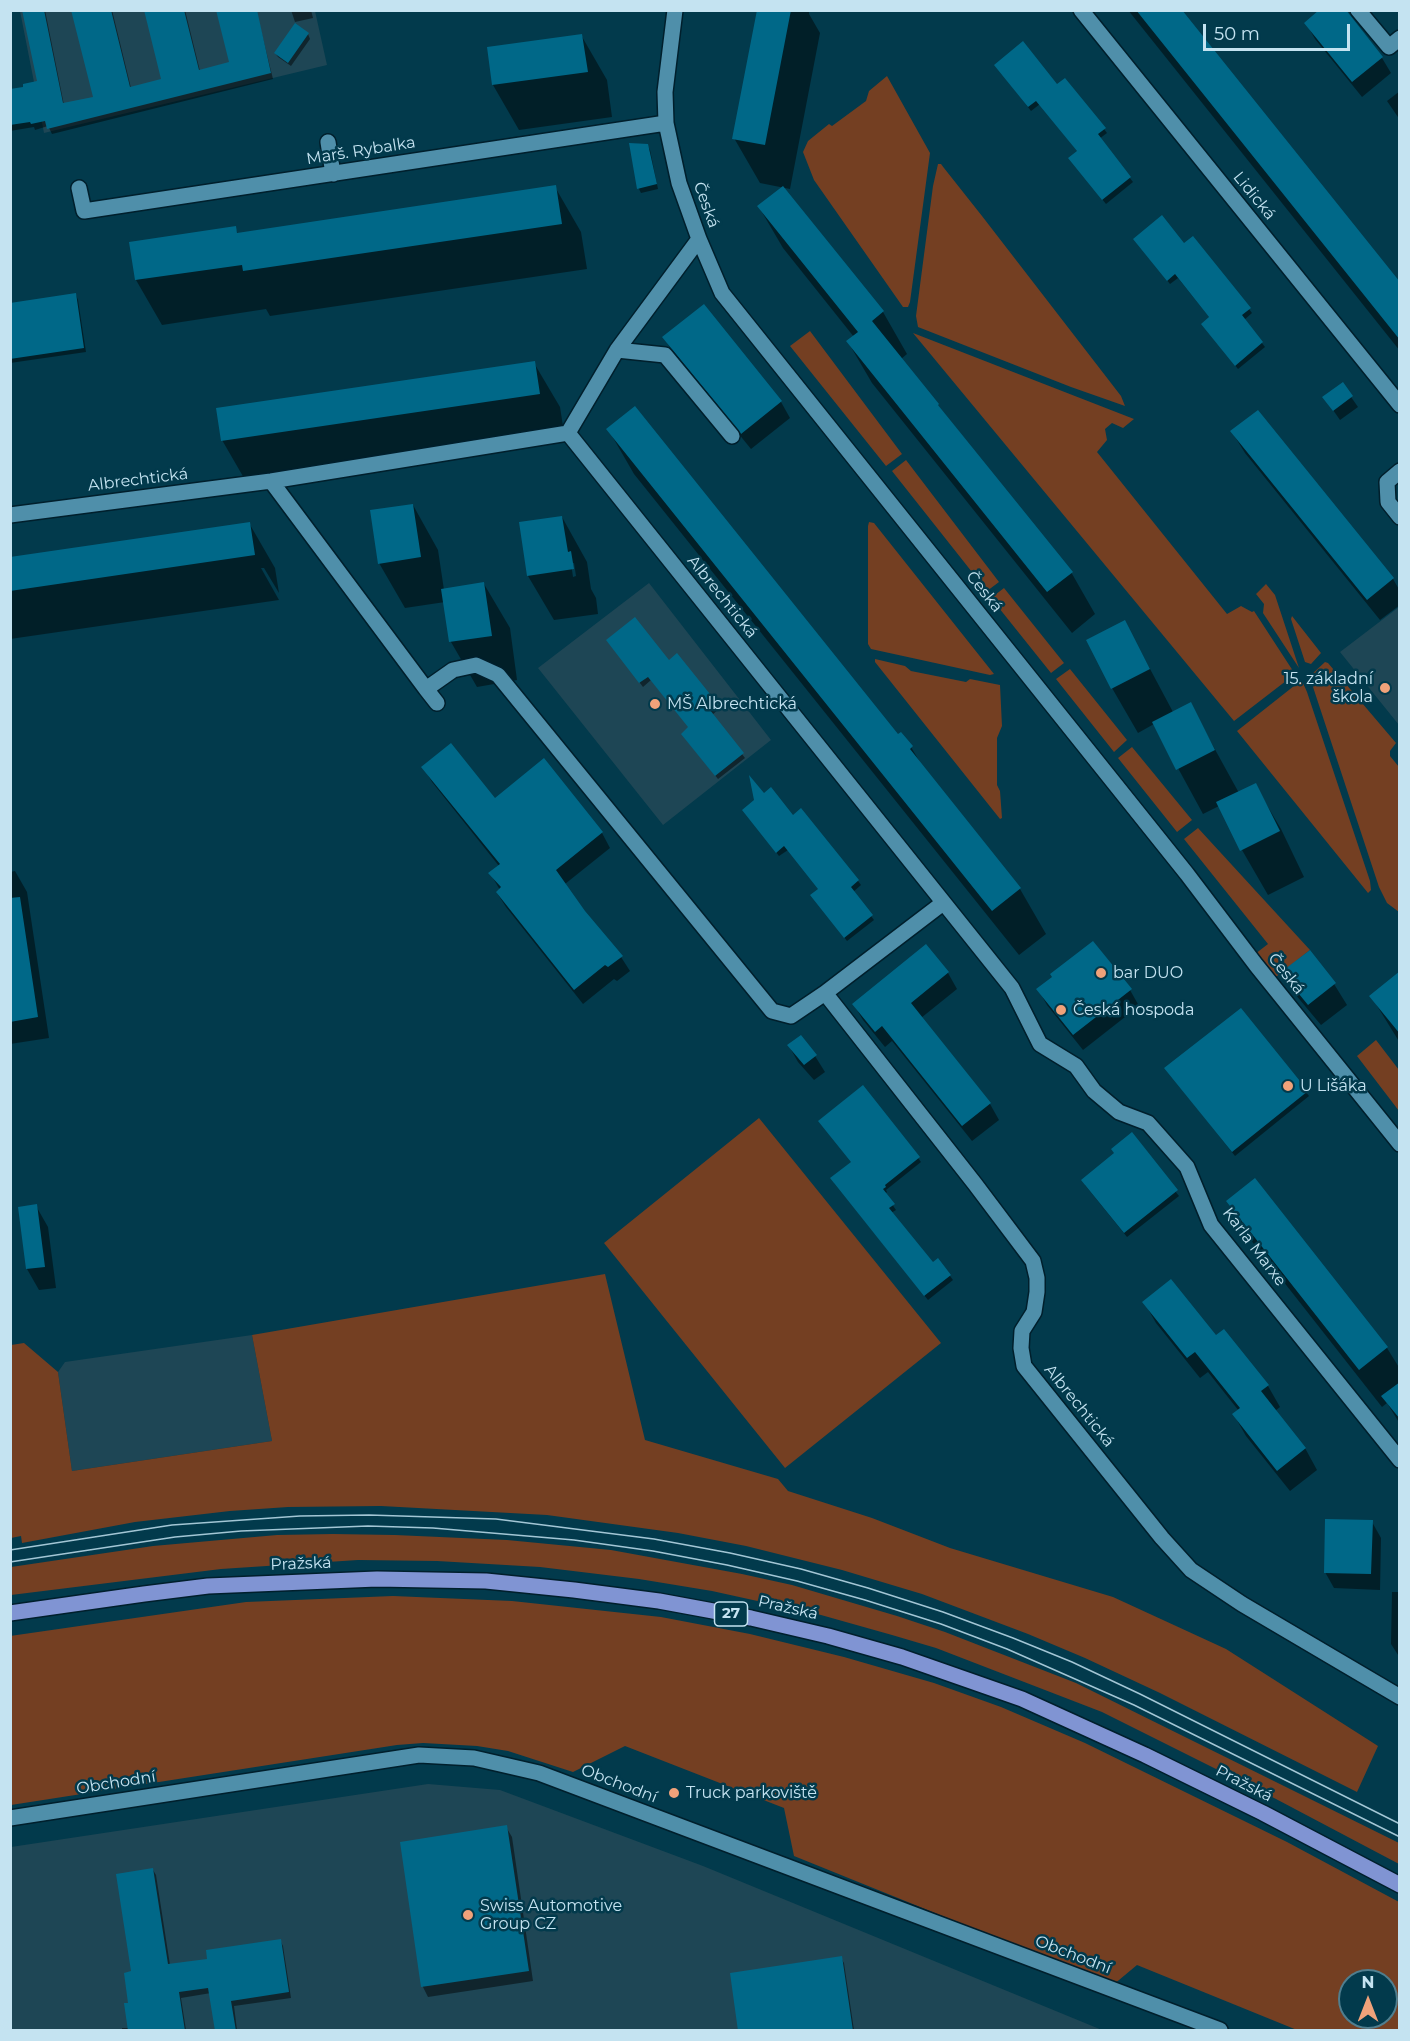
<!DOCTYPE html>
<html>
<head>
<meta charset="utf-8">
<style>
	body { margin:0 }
	#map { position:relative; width:1410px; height:2041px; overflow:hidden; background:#023a4c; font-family:Montserrat,sans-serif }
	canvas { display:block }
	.frame { position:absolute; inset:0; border:12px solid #c4e3f1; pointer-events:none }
	.north { position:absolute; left:1338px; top:1969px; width:60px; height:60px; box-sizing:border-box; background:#023a4c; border:2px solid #507e8e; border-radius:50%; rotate:0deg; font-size:16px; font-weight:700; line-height:24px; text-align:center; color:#c4e3f1 }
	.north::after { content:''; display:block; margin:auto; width:21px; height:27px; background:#f0a27a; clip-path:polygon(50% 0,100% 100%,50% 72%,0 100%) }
	.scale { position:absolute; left:1203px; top:24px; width:147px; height:27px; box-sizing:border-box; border:3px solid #c4e3f1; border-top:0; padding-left:8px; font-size:18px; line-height:21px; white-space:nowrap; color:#c4e3f1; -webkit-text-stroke:4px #023a4c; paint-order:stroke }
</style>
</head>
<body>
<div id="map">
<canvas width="1410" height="2041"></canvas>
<div class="frame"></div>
<div class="north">N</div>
<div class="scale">50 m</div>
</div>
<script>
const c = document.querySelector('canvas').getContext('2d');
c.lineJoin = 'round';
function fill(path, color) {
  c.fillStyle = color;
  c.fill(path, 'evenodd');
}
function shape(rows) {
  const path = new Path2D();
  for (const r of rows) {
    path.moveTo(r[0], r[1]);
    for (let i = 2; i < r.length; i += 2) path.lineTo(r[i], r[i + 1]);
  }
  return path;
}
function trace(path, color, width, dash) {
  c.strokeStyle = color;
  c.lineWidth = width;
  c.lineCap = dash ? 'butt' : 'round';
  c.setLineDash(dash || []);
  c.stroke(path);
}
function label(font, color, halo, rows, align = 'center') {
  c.font = font + ' Montserrat,sans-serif';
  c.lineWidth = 5;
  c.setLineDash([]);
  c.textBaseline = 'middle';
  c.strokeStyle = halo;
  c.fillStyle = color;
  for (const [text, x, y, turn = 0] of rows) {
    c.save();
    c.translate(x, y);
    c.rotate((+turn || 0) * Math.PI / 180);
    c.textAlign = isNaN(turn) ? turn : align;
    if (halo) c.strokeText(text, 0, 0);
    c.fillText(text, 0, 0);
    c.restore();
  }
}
fill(shape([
	[20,11,315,11,327,65,44,133],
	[649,583,771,740,663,825,538,668],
	[1399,607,1399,725,1340,652],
	[252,1335,272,1441,72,1471,58,1372,65,1362],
	[428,1784,500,1790,703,1866,1102,2030,11,2030,11,1847]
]), '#1e4655');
fill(shape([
	[887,76,930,153,910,302,908,307,903,307,814,180,803,152,808,141,829,124,832,126,866,101,869,91],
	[938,164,941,164,944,168,982,216,1121,396,1125,406,1071,387,918,327,916,316,933,186],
	[810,331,902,454,886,466,790,346],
	[913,333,1134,419,1123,428,1112,423,1105,429,1107,440,1097,452,1227,614,1241,606,1252,612,1254,611,1295,674,1234,721],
	[906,460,999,582,987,591,892,471],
	[869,522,874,523,994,674,990,675,871,649,868,644,868,526],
	[1266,584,1275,595,1299,668,1263,613,1264,604,1256,594],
	[1004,588,1064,663,1051,673,991,598],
	[1292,616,1321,653,1311,664,1305,662,1291,619],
	[875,659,905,666,911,671,966,682,970,679,1000,685,1002,726,997,738,997,785,1000,791,1002,818,1000,819,875,662],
	[1325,662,1328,663,1396,743,1390,751,1390,756,1399,767,1399,912,1387,903,1379,887,1313,687,1312,674],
	[1070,669,1127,740,1114,752,1056,679],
	[1299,682,1303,683,1307,692,1370,881,1371,890,1368,893,1237,731],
	[1132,747,1192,820,1177,832,1118,758],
	[1198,828,1310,950,1277,976,1268,976,1255,954,1268,944,1184,839],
	[1376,1040,1399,1070,1399,1111,1357,1056],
	[759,1118,941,1343,785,1468,604,1243],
	[605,1274,645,1440,778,1479,788,1491,872,1518,950,1548,1113,1597,1226,1649,1378,1746,1357,1792,1160,1693,1085,1658,1028,1634,922,1594,842,1570,746,1546,678,1533,547,1515,381,1506,288,1507,230,1511,135,1522,22,1543,21,1536,11,1538,11,1345,24,1343,58,1372,72,1471,272,1441,252,1335],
	[333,1534,395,1535,507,1540,611,1550,742,1574,792,1585,897,1616,945,1632,1076,1683,1399,1843,1399,1864,1276,1799,1102,1712,936,1648,892,1635,821,1615,712,1591,639,1579,540,1567,437,1561,358,1560,221,1569,11,1595,11,1567,153,1546,277,1535],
	[393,1596,512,1601,661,1617,750,1634,844,1657,934,1683,1001,1707,1085,1743,1287,1842,1399,1902,1399,2030,1297,2030,1137,1965,1113,1985,794,1856,784,1808,625,1746,573,1772,508,1751,477,1746,423,1743,397,1745,11,1805,10,1636,246,1602],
	[1350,1981,1386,1981,1386,2017,1350,2017]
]), '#743f22');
fill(shape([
	[24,10,45,10,64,105,94,98,73,10,112,10,131,88,163,80,145,10,185,10,200,71,231,63,256,10,273,79,52,134,48,126,35,130,34,127,10,131,10,91,25,88,38,82],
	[291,10,311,10,313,18,295,22],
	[758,10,809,10,809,14,820,33,790,189,760,183,734,138],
	[1128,10,1180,10,1400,285,1400,351],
	[1344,10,1382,58,1391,73,1362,97,1315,39,1306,23],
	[308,34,310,39,291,66,278,57,275,53],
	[581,35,607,80,612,117,519,130,493,85,488,48],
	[999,70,1104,129,1107,133,1099,139,1133,182,1106,204,1073,163,1078,152,1040,104,1031,111],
	[1400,91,1400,120,1387,101],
	[647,145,650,150,658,189,641,193,639,189],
	[555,187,581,232,587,269,270,316,266,309,162,325,136,280,235,228,238,234],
	[783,188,883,312,907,354,901,359,1071,572,1095,614,1072,633,872,383,848,342,854,337,783,248,759,207],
	[1137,243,1184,245,1249,309,1252,313,1244,320,1265,347,1238,369,1206,329,1210,318,1178,278,1170,284],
	[76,295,78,300,86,352,10,363,10,305],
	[704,306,781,402,790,418,751,449,673,353,664,337],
	[534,363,560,407,565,439,248,485,222,440],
	[1342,384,1358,407,1340,420,1324,397],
	[1258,412,1393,579,1400,591,1400,605,1380,620,1245,453,1232,432],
	[608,429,898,737,911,747,924,769,1020,889,1046,934,1019,955,634,474],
	[413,505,438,550,444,590,484,584,510,628,517,680,477,687,451,642,445,602,405,608,379,563],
	[562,517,587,562,591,589,596,598,598,614,554,620,528,576],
	[571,563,574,563,576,576,573,577],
	[249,523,275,568,279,593,264,568,261,568,279,600,10,639,10,559],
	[1125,622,1173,712,1190,704,1239,793,1255,785,1281,829,1304,877,1268,895,1242,850,1219,806,1203,814,1154,724,1138,733,1112,688],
	[611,645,669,662,717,705,719,709,712,715,745,758,718,779,685,738,690,728,651,680,643,687],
	[423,767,494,800,602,833,610,848,565,884,584,912,621,957,630,971,617,981,614,979,583,1004,506,907,497,893,500,890,490,873,499,866,432,782],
	[801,810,858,881,861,885,853,892,874,920,847,941,815,900,820,890,788,850,779,856,747,815,793,817],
	[15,871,27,892,49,1038,10,1044,10,872],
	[926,946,948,973,957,989,921,1018,990,1104,999,1120,972,1141,892,1041,885,1047,863,1020,854,1005],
	[1283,973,1334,984,1347,1005,1321,1025,1295,994],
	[1400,983,1400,1043,1371,996],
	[1038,989,1130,990,1139,1006,1083,1050,1047,1005],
	[789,1046,815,1056,825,1072,814,1080,798,1062],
	[1169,1073,1306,1092,1309,1096,1235,1156],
	[1131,1135,1179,1196,1127,1237,1085,1185,1116,1154],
	[918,1158,921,1162,886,1190,887,1192,885,1194,896,1210,891,1213,933,1264,938,1260,953,1280,928,1300,834,1183],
	[1254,1180,1387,1348,1400,1369,1400,1424,1387,1403,1382,1407,1250,1239,1228,1202],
	[36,1206,48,1227,56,1288,39,1290,27,1269,20,1208],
	[1144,1302,1216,1337,1224,1331,1268,1386,1280,1407,1275,1411,1305,1448,1317,1470,1290,1491,1246,1436,1234,1415,1239,1411,1208,1372,1200,1378,1156,1323],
	[1372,1522,1381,1538,1380,1590,1334,1588,1325,1572],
	[1392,1592,1400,1592,1400,1658,1391,1644],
	[506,1827,512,1837,533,1981,428,1997,423,1987,401,1843],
	[153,1870,156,1875,170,1965,208,1960,280,1940,283,1946,291,1998,234,2006,237,2030,216,2030,211,1993,181,1998,186,2030,122,2030,122,2028,129,2028,133,1973],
	[841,1958,844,1963,854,2030,740,2030]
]), '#0007');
fill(shape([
	[22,10,44,10,63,103,93,97,71,10,111,10,130,87,161,79,144,10,184,10,199,70,229,62,216,10,257,10,271,73,47,129,45,121,31,124,30,122,10,125,10,89,23,87,23,84,37,81],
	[757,10,791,10,765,145,732,139],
	[1136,10,1182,10,1400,282,1400,340],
	[1319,10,1346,10,1383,57,1352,82,1304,23],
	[295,23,309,33,288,63,274,53],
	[582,34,588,72,492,85,487,47],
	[1023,41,1057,84,1065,78,1106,128,1098,134,1131,177,1102,200,1068,158,1077,151,1036,101,1028,107,994,65],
	[629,143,648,144,657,184,637,189],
	[556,185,562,224,243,271,242,265,135,280,129,242,236,226,237,233],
	[783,186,884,311,872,321,939,404,938,405,1073,572,1047,592,846,341,858,332,757,206],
	[1162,215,1184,243,1193,236,1251,308,1242,315,1263,342,1235,366,1201,324,1209,317,1175,274,1167,281,1133,239],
	[76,293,84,348,10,359,10,303],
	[704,304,782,401,741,434,662,337],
	[535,361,540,394,221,441,216,408],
	[1343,382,1353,396,1333,411,1322,397],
	[635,406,898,734,901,732,913,746,910,749,1021,888,992,911,606,429],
	[1258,410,1394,578,1367,600,1230,431],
	[413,504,421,557,378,564,370,510],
	[562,516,568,552,571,551,574,569,527,576,519,522],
	[250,522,255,555,10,591,10,557],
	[484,582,492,636,449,642,441,589],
	[635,617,669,660,677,653,718,704,710,710,744,753,715,776,681,734,688,727,648,677,639,683,606,640],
	[1125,620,1150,669,1111,689,1086,640],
	[1191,702,1215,750,1176,770,1152,722],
	[451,743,495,798,544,758,603,832,556,870,585,911,623,956,608,967,605,965,574,990,496,892,501,887,488,873,500,864,421,767],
	[749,775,764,793,771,787,793,815,801,808,859,880,851,887,873,915,844,938,810,895,818,889,784,846,776,853,742,810,754,800],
	[1256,783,1280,831,1240,851,1216,802],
	[20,897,38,1017,10,1022,10,898],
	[1093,941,1132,989,1073,1035,1036,989,1052,977,1050,974],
	[926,944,949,972,911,1003,991,1103,962,1126,882,1026,875,1032,852,1004],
	[1310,950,1336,983,1308,1005,1281,972],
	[1400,971,1400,1034,1369,996],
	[1241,1008,1308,1091,1232,1152,1164,1068],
	[801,1035,817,1055,804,1065,787,1045],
	[863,1085,920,1157,885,1185,886,1187,883,1189,895,1204,889,1208,933,1262,938,1258,951,1275,924,1296,830,1178,851,1162,818,1121],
	[1132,1132,1178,1190,1124,1233,1081,1180,1114,1153,1111,1149],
	[1255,1178,1388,1347,1359,1370,1226,1201],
	[37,1204,45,1267,26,1269,18,1207],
	[1171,1279,1216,1335,1224,1329,1269,1385,1261,1391,1306,1448,1277,1471,1232,1414,1240,1408,1195,1352,1187,1358,1142,1302],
	[1400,1382,1400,1419,1381,1396],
	[1325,1519,1373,1520,1371,1574,1324,1573],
	[507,1825,529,1971,421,1987,400,1842],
	[153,1868,168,1964,207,1959,206,1950,281,1939,289,1992,231,2001,236,2031,215,2031,208,1988,179,1992,185,2031,128,2031,124,2003,128,2003,124,1973,131,1971,116,1874],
	[842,1956,853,2031,738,2031,730,1973]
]), '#006888');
const street = shape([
	[675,10,665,92,666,123,679,183,699,239,722,293,1187,874,1256,965,1400,1144],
	[1081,10,1400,405],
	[1358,10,1389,47,1400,38],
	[328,142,333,174],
	[79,188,84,211,666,123],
	[617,350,665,355,732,436],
	[568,433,617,350,699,239],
	[1400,471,1387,482,1388,502,1400,517],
	[271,481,426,689,453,670,476,665,498,675,772,1011,791,1016,825,993,943,903],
	[10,515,271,481,568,433,1012,988,1040,1044,1076,1066,1094,1091,1119,1112,1148,1123,1187,1167,1211,1225,1400,1460],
	[426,689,437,703],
	[825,993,975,1184,1033,1261,1037,1278,1037,1292,1034,1312,1022,1331,1021,1348,1024,1366,1162,1538,1191,1570,1242,1604,1400,1697],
	[10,1818,419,1755,474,1758,539,1773,1220,2030]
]);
const primary = shape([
	[10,1613,144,1594,208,1586,377,1579,486,1581,574,1590,659,1601,751,1618,828,1636,902,1657,1022,1699,1145,1755,1263,1813,1400,1885]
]);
trace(street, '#001f2c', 18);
trace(primary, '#001f2c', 18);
trace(street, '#4f8faa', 15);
trace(primary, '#8094d3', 15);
trace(shape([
	[10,1550,172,1525,300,1516,369,1515,496,1519,654,1539,730,1553,801,1569,868,1588,943,1612,1013,1638,1072,1662,1140,1694,1400,1824],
	[10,1562,175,1537,241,1531,368,1526,433,1528,574,1540,653,1551,727,1565,797,1581,865,1600,941,1624,1007,1649,1134,1705,1400,1837]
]), '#a3c6d5', 1.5);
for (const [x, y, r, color] of [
	[1385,688,6,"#f0a27a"],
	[655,704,6,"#f0a27a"],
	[1101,973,6,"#f0a27a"],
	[1061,1010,6,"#f0a27a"],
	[1288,1086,6,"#f0a27a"],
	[674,1793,6,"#f0a27a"],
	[468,1915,6,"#f0a27a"]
]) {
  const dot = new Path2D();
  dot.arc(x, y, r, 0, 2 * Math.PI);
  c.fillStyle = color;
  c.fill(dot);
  trace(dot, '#023a4c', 2);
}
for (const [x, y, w] of [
	[731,1614,33]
]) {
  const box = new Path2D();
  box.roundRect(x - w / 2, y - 12, w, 24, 4.5);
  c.fillStyle = '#023a4c';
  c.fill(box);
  trace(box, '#c4e3f1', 1.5);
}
label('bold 15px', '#c4e3f1', null, [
	["27",731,1614]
]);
label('16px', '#c4e3f1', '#023a4c', [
	["Marš. Rybalka",361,151,-9],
	["Lidická",1254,196,51],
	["Česká",706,205,70],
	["Albrechtická",138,480,-7],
	["Česká",984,592,51],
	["Albrechtická",722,597,51],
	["Česká",1286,974,51],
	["Karla Marxe",1254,1247,53],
	["Albrechtická",1079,1406,51],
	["Pražská",301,1564,-2],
	["Pražská",788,1608,13],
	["Obchodní",116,1783,-9],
	["Obchodní",619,1784,21],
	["Pražská",1244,1784,27],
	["Obchodní",1073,1955,21]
]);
label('16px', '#c4e3f1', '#023a4c', [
	["15. základní",1373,679,"right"],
	["škola",1373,697,"right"],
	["MŠ Albrechtická",667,704],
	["bar DUO",1113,973],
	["Česká hospoda",1073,1010],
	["U Lišáka",1300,1086],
	["Truck parkoviště",686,1793],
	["Swiss Automotive",480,1906],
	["Group CZ",480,1924]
], 'left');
</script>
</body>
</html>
